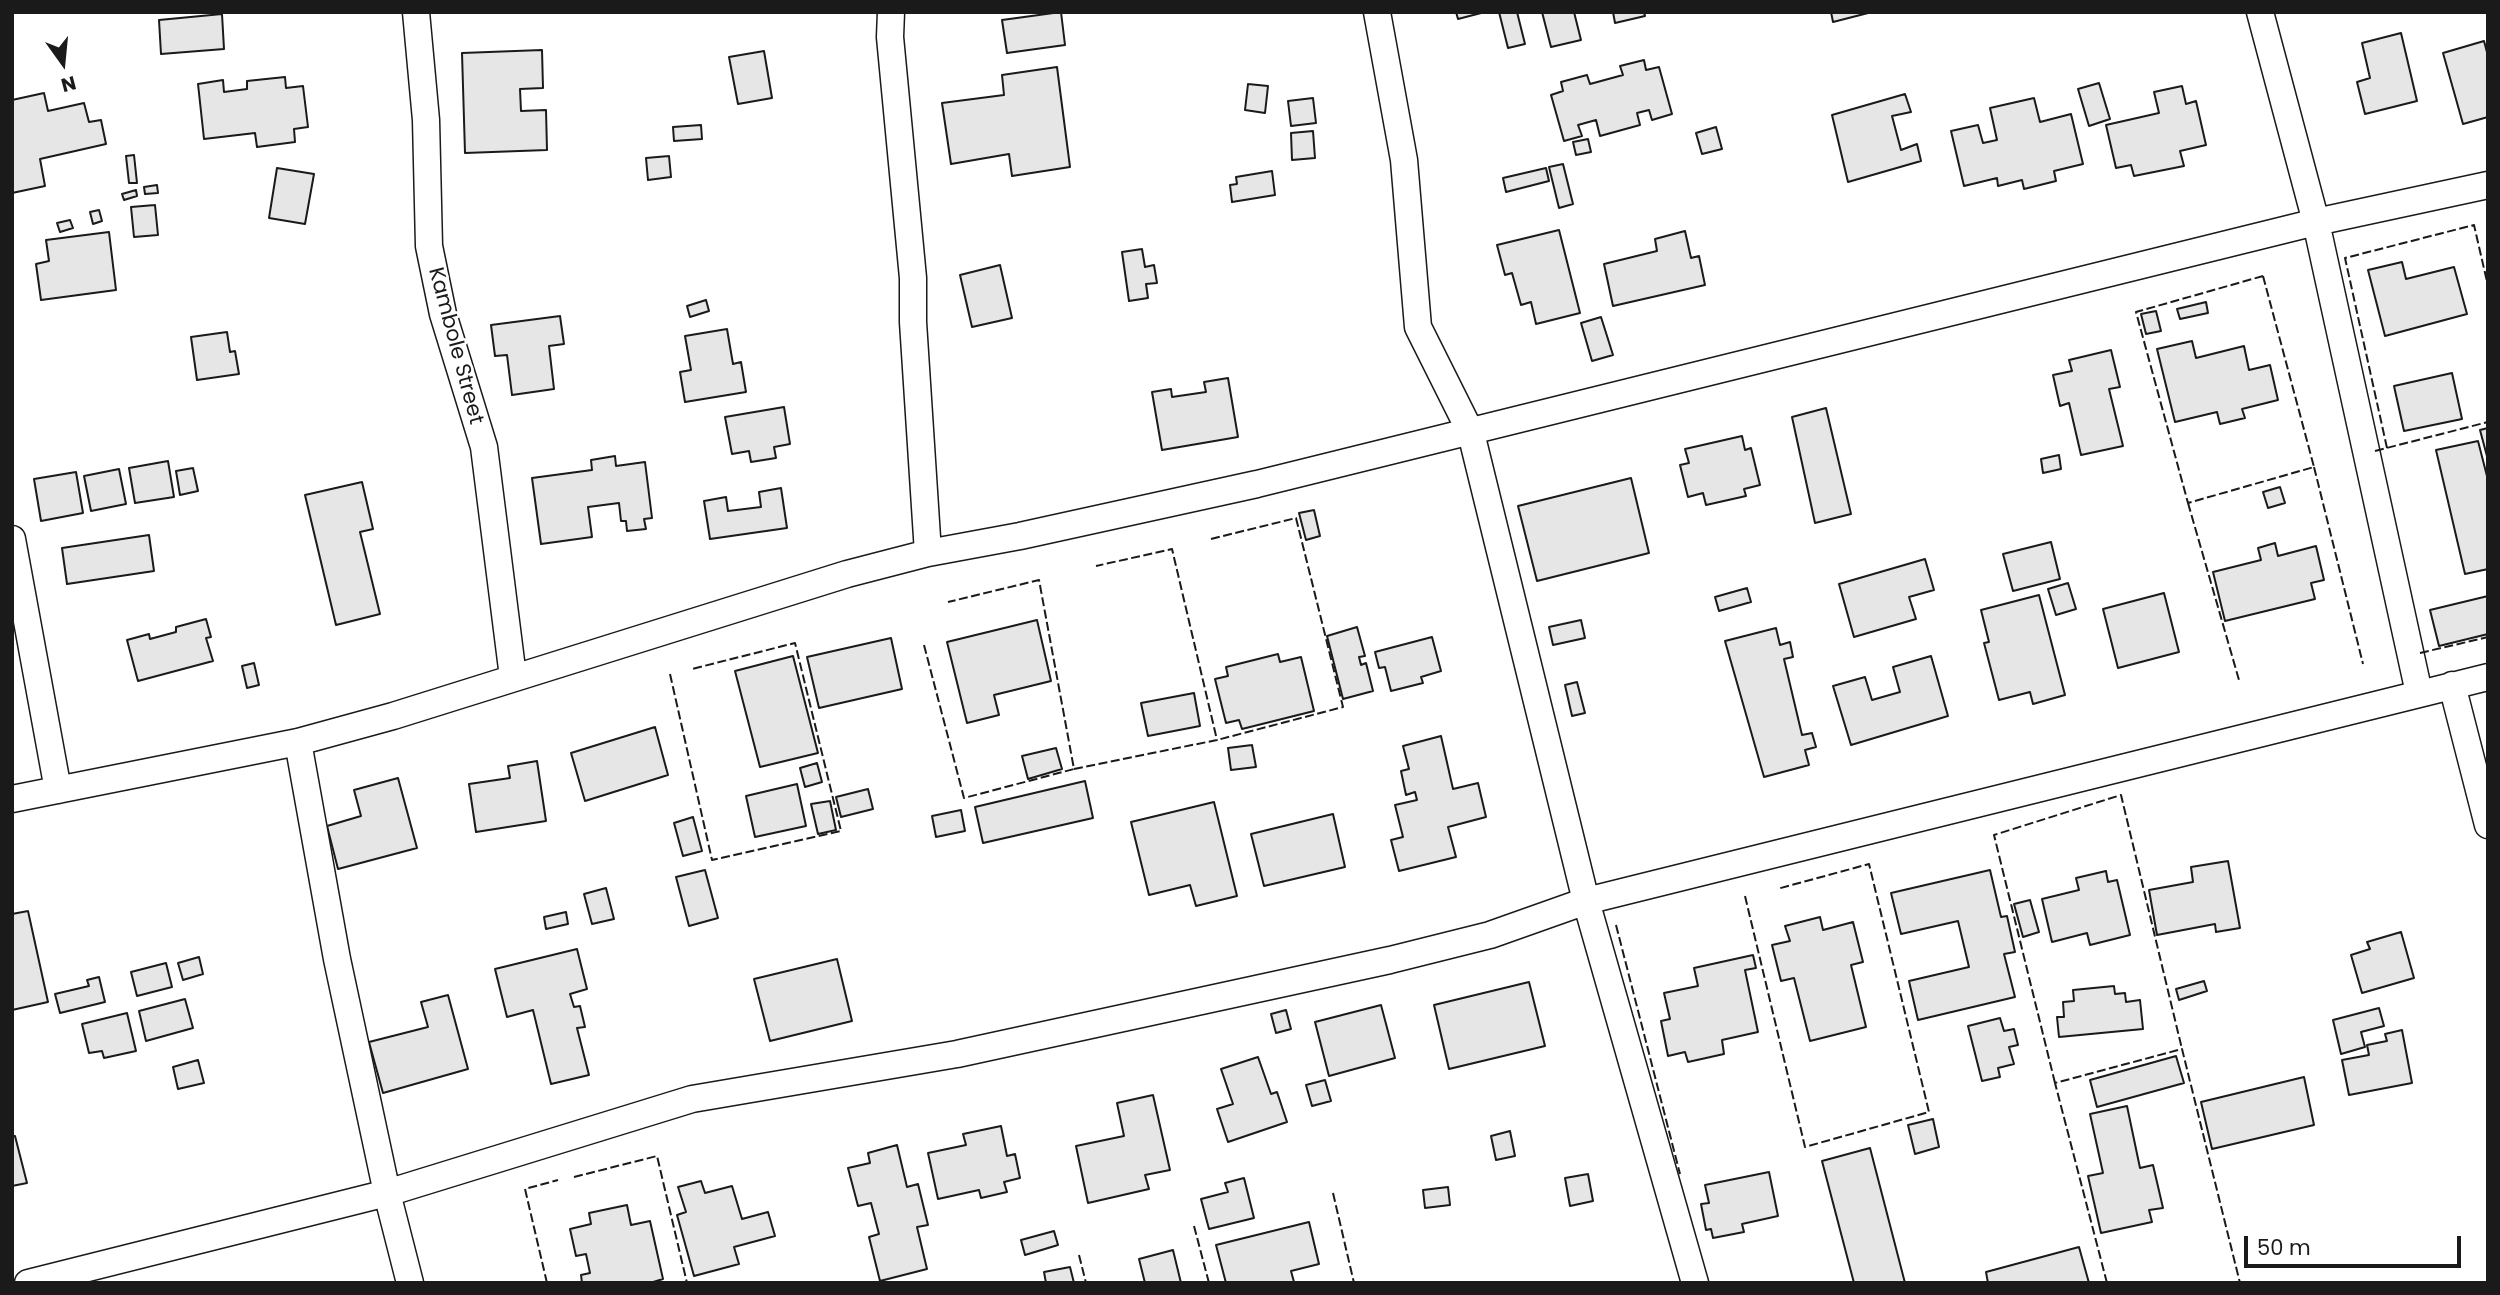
<!DOCTYPE html>
<html>
<head>
<meta charset="utf-8">
<style>
	body { margin:0 }
	#map { position:relative; width:2500px; height:1295px; overflow:hidden; background:#fff; font-family:Poppins,sans-serif }
	canvas { display:block }
	.frame { position:absolute; inset:0; border:14px solid #1a1a1a; pointer-events:none }
	.north { position:absolute; left:28px; top:28px; width:70px; height:70px; -webkit-text-stroke:5px #fff; paint-order:stroke; rotate:165deg; font-size:19px; font-weight:700; line-height:28px; text-align:center; color:#1a1a1a }
	.north::after { content:''; display:block; margin:auto; width:24px; height:32px; background:#1a1a1a; clip-path:polygon(50% 0,100% 100%,50% 72%,0 100%) }
	.scale { position:absolute; left:2244px; top:1236px; width:217px; height:32px; box-sizing:border-box; border:4px solid #1a1a1a; border-top:0; padding-left:9px; font-size:21px; line-height:24px; white-space:nowrap; color:#1a1a1a; -webkit-text-stroke:5px #fff; paint-order:stroke }
</style>
</head>
<body>
<div id="map">
<canvas width="2500" height="1295"></canvas>
<div class="frame"></div>
<div class="north">N</div>
<div class="scale">50 m</div>
</div>
<script>
const c = document.querySelector('canvas').getContext('2d');
c.lineJoin = 'round';
function fill(path, color) {
  c.fillStyle = color;
  c.fill(path, 'evenodd');
}
function shape(rows) {
  const path = new Path2D();
  for (const r of rows) {
    path.moveTo(r[0], r[1]);
    for (let i = 2; i < r.length; i += 2) path.lineTo(r[i], r[i + 1]);
  }
  return path;
}
function trace(path, color, width, dash) {
  c.strokeStyle = color;
  c.lineWidth = width;
  c.lineCap = dash ? 'butt' : 'round';
  c.setLineDash(dash || []);
  c.stroke(path);
}
function label(font, color, halo, rows, align = 'center') {
  c.font = font + ' Poppins,sans-serif';
  c.lineWidth = 5;
  c.setLineDash([]);
  c.textBaseline = 'middle';
  c.strokeStyle = halo;
  c.fillStyle = color;
  for (const [text, x, y, turn = 0] of rows) {
    c.save();
    c.translate(x, y);
    c.rotate((+turn || 0) * Math.PI / 180);
    c.textAlign = isNaN(turn) ? turn : align;
    if (halo) c.strokeText(text, 0, 0);
    c.fillText(text, 0, 0);
    c.restore();
  }
}
const building = shape([
	[1061,12,1065,45,1007,53,1002,20,1061,12],
	[1456,12,1485,12,1458,19,1456,12],
	[1499,12,1517,12,1525,44,1508,48,1499,12],
	[1542,12,1574,12,1581,40,1551,47,1542,12],
	[1613,12,1644,12,1645,16,1615,23,1613,12],
	[1831,12,1872,12,1833,22,1831,12],
	[222,14,224,49,161,54,159,20,222,14],
	[2401,33,2417,101,2365,114,2357,82,2370,78,2362,43,2401,33],
	[2484,41,2488,56,2488,117,2463,124,2443,53,2484,41],
	[542,50,543,88,520,89,521,111,546,110,547,150,465,153,462,53,542,50],
	[764,51,772,98,738,104,729,57,764,51],
	[1644,60,1646,70,1659,67,1672,114,1652,120,1649,110,1637,113,1640,125,1600,136,1596,120,1578,125,1582,136,1564,141,1551,95,1563,91,1561,82,1587,75,1590,84,1623,75,1620,66,1644,60],
	[1057,67,1070,167,1012,176,1009,154,951,164,942,103,1004,95,1002,75,1057,67],
	[285,77,286,88,303,86,308,127,294,129,295,142,257,147,255,133,204,139,198,84,223,80,224,92,247,89,247,81,285,77],
	[2099,83,2110,119,2089,126,2078,89,2099,83],
	[1248,84,1268,86,1265,113,1245,110,1248,84],
	[2182,86,2186,104,2196,101,2206,145,2180,151,2184,166,2134,176,2131,165,2116,168,2106,125,2159,113,2154,92,2182,86],
	[44,93,48,111,84,103,89,122,101,120,106,144,40,159,45,186,12,193,12,100,44,93],
	[1905,94,1911,112,1892,116,1901,150,1917,144,1921,161,1848,182,1832,115,1905,94],
	[1313,98,1316,123,1291,126,1288,101,1313,98],
	[2034,98,2040,122,2071,114,2083,164,2054,171,2056,181,2024,189,2022,180,1998,186,1997,178,1964,186,1951,131,1978,125,1983,143,1997,140,1990,108,2034,98],
	[701,125,702,139,674,141,673,127,701,125],
	[1716,127,1722,149,1702,154,1696,133,1716,127],
	[1313,131,1315,158,1292,160,1291,133,1313,131],
	[1588,139,1591,152,1576,155,1573,142,1588,139],
	[134,155,137,183,129,183,126,156,134,155],
	[669,156,671,177,648,180,646,158,669,156],
	[1563,164,1573,204,1559,208,1549,167,1563,164],
	[277,168,314,174,305,224,269,218,277,168],
	[1546,168,1549,181,1506,192,1503,178,1546,168],
	[1272,171,1275,195,1232,202,1230,185,1237,184,1236,177,1272,171],
	[157,185,158,193,145,194,144,187,157,185],
	[136,190,137,196,124,200,122,194,136,190],
	[155,205,158,235,134,237,131,207,155,205],
	[99,210,102,221,93,224,90,212,99,210],
	[70,220,73,228,60,232,57,223,70,220],
	[1559,230,1580,313,1536,324,1531,302,1521,305,1512,273,1505,275,1497,245,1559,230],
	[1685,231,1691,258,1699,256,1705,285,1613,306,1604,264,1657,251,1655,239,1685,231],
	[109,232,116,290,41,300,36,264,49,261,46,240,109,232],
	[1142,249,1145,267,1154,265,1157,283,1146,284,1148,298,1129,301,1122,252,1142,249],
	[2402,262,2406,279,2454,267,2467,314,2385,336,2368,270,2402,262],
	[1000,265,1012,318,972,327,960,275,1000,265],
	[706,300,709,311,690,317,687,306,706,300],
	[2206,302,2208,313,2180,319,2177,309,2206,302],
	[2156,311,2161,331,2146,334,2141,314,2156,311],
	[560,316,564,344,549,346,554,389,512,395,507,355,495,356,491,325,560,316],
	[1601,317,1613,355,1592,361,1581,323,1601,317],
	[727,329,733,364,741,362,746,392,685,402,680,372,691,370,685,336,727,329],
	[227,332,230,352,235,351,239,374,197,380,191,337,227,332],
	[2192,341,2196,358,2244,346,2249,370,2270,365,2278,400,2242,409,2245,418,2220,424,2217,412,2175,422,2157,349,2192,341],
	[2111,350,2120,387,2109,389,2123,446,2081,455,2069,403,2060,406,2053,375,2072,371,2069,360,2111,350],
	[2452,373,2462,419,2404,431,2394,386,2452,373],
	[1228,378,1238,437,1162,450,1152,392,1171,389,1172,397,1206,392,1204,382,1228,378],
	[784,407,790,444,774,447,776,458,751,462,749,451,732,454,725,417,784,407],
	[1826,408,1851,514,1815,523,1792,417,1826,408],
	[2488,428,2488,460,2480,430,2488,428],
	[1742,436,1745,450,1751,448,1760,485,1744,489,1746,496,1706,505,1703,493,1688,497,1680,465,1689,463,1685,449,1742,436],
	[2478,441,2488,480,2488,569,2465,574,2436,450,2478,441],
	[2059,455,2061,469,2043,473,2041,459,2059,455],
	[615,456,616,466,645,462,652,518,644,519,646,529,627,531,626,521,621,521,619,503,588,507,592,537,541,544,532,478,592,470,591,460,615,456],
	[168,461,174,497,135,503,129,468,168,461],
	[193,468,198,491,180,495,176,471,193,468],
	[119,469,126,504,91,511,84,476,119,469],
	[76,472,83,513,41,521,34,479,76,472],
	[1631,478,1649,553,1537,581,1518,506,1631,478],
	[362,482,373,529,360,532,380,614,336,625,305,495,362,482],
	[2280,487,2285,503,2268,508,2263,492,2280,487],
	[781,488,787,528,710,539,704,501,726,497,728,511,761,507,759,492,781,488],
	[1314,510,1320,536,1306,540,1299,513,1314,510],
	[149,535,154,571,67,584,62,548,149,535],
	[2051,542,2060,579,2013,591,2003,554,2051,542],
	[2275,543,2278,556,2316,546,2324,580,2311,583,2315,599,2225,621,2213,572,2261,560,2258,548,2275,543],
	[1925,559,1934,590,1909,597,1916,619,1854,637,1839,584,1925,559],
	[2068,583,2076,609,2056,615,2048,589,2068,583],
	[1747,588,1751,602,1719,611,1715,597,1747,588],
	[2164,593,2179,652,2118,668,2103,609,2164,593],
	[2039,595,2065,695,2033,704,2030,692,1999,700,1984,643,1989,642,1981,610,2039,595],
	[2488,596,2488,634,2439,646,2430,610,2488,596],
	[206,619,211,637,206,638,213,661,138,681,127,640,149,634,150,639,176,632,176,627,206,619],
	[1037,620,1051,681,994,695,999,715,967,723,947,642,1037,620],
	[1581,620,1585,638,1553,645,1549,627,1581,620],
	[1357,627,1365,656,1359,657,1361,665,1366,663,1373,691,1343,699,1327,636,1357,627],
	[1776,628,1780,645,1790,642,1793,657,1784,659,1802,735,1812,733,1816,747,1805,750,1809,765,1764,777,1725,641,1776,628],
	[1432,637,1441,671,1421,677,1423,683,1391,691,1385,667,1379,668,1375,652,1432,637],
	[891,638,902,689,819,708,807,657,891,638],
	[1278,654,1280,662,1301,657,1314,711,1242,729,1239,720,1226,723,1215,679,1228,676,1226,667,1278,654],
	[793,656,818,753,760,767,735,671,793,656],
	[1931,656,1948,716,1851,745,1833,686,1865,677,1872,700,1900,692,1893,667,1931,656],
	[254,663,259,685,247,688,242,666,254,663],
	[1577,682,1585,713,1572,716,1565,685,1577,682],
	[1194,693,1200,726,1148,736,1141,703,1194,693],
	[655,727,668,775,585,801,571,753,655,727],
	[1441,736,1453,789,1478,783,1486,817,1448,827,1456,857,1399,871,1391,840,1403,837,1395,805,1417,800,1415,792,1406,795,1401,771,1409,769,1403,746,1441,736],
	[1252,745,1256,767,1231,770,1228,748,1252,745],
	[1056,748,1062,769,1028,779,1022,756,1056,748],
	[537,761,546,821,476,832,469,784,510,778,508,766,537,761],
	[817,763,822,782,805,787,800,768,817,763],
	[398,778,417,848,338,869,327,826,361,816,354,790,398,778],
	[1085,781,1093,818,983,843,975,807,1085,781],
	[797,784,806,826,755,837,746,796,797,784],
	[868,789,873,809,841,817,836,797,868,789],
	[830,801,836,830,818,834,811,804,830,801],
	[1214,802,1237,896,1196,906,1190,885,1149,895,1131,822,1214,802],
	[961,810,965,831,936,837,932,816,961,810],
	[1333,814,1345,867,1264,886,1251,834,1333,814],
	[693,817,702,851,683,856,674,823,693,817],
	[2228,861,2240,928,2216,932,2215,924,2157,935,2149,890,2193,882,2191,867,2228,861],
	[705,870,718,918,689,926,676,877,705,870],
	[1990,870,2001,917,2007,916,2015,952,2004,954,2015,997,1918,1020,1909,981,1969,967,1958,921,1901,934,1891,893,1990,870],
	[2106,871,2108,882,2117,880,2130,935,2090,945,2087,933,2052,942,2042,899,2079,890,2076,878,2106,871],
	[606,888,614,919,592,924,584,894,606,888],
	[2030,900,2039,932,2023,937,2014,904,2030,900],
	[28,911,48,1002,12,1010,12,914,28,911],
	[566,912,568,924,546,929,544,917,566,912],
	[1820,917,1823,930,1853,922,1863,962,1851,965,1866,1027,1810,1041,1794,978,1781,981,1772,945,1790,941,1785,926,1820,917],
	[2401,932,2414,978,2362,993,2351,955,2370,949,2367,942,2401,932],
	[577,949,587,989,570,994,574,1007,580,1006,585,1027,577,1028,589,1075,551,1084,533,1010,507,1017,495,969,577,949],
	[1753,955,1756,968,1745,970,1758,1032,1722,1040,1724,1054,1688,1062,1685,1052,1668,1056,1661,1021,1670,1019,1664,993,1698,986,1694,968,1753,955],
	[199,957,203,974,183,980,178,963,199,957],
	[837,959,852,1021,770,1041,754,979,837,959],
	[166,963,172,987,137,996,131,972,166,963],
	[99,977,105,1002,60,1013,55,994,89,986,87,980,99,977],
	[2204,981,2207,991,2179,1000,2176,989,2204,981],
	[1529,982,1545,1046,1449,1069,1434,1005,1529,982],
	[2114,986,2115,994,2125,993,2126,1002,2140,1000,2143,1029,2059,1037,2057,1017,2064,1017,2063,1002,2074,1001,2073,990,2114,986],
	[448,995,468,1069,383,1093,369,1042,428,1027,421,1002,448,995],
	[185,999,193,1028,146,1041,139,1011,185,999],
	[1381,1005,1395,1058,1329,1076,1315,1022,1381,1005],
	[2379,1008,2384,1026,2361,1032,2365,1047,2341,1054,2333,1020,2379,1008],
	[1286,1010,1291,1029,1276,1033,1271,1014,1286,1010],
	[127,1013,136,1051,104,1058,102,1051,89,1053,82,1024,127,1013],
	[2000,1018,2004,1031,2014,1029,2018,1045,2009,1047,2014,1064,1998,1068,2000,1077,1982,1081,1968,1026,2000,1018],
	[2402,1030,2412,1083,2349,1095,2342,1060,2369,1055,2367,1045,2387,1041,2385,1034,2402,1030],
	[2176,1056,2184,1083,2097,1107,2090,1080,2176,1056],
	[1258,1057,1271,1094,1277,1092,1287,1122,1228,1142,1217,1109,1233,1104,1221,1069,1258,1057],
	[198,1060,204,1083,178,1089,173,1067,198,1060],
	[2304,1077,2314,1125,2212,1149,2201,1102,2304,1077],
	[1325,1080,1331,1101,1312,1106,1306,1085,1325,1080],
	[1153,1095,1170,1170,1145,1175,1149,1189,1088,1203,1076,1146,1124,1136,1117,1103,1153,1095],
	[2127,1106,2140,1168,2153,1165,2163,1208,2149,1210,2152,1222,2101,1233,2088,1176,2103,1173,2090,1114,2127,1106],
	[1933,1119,1939,1147,1915,1154,1908,1125,1933,1119],
	[1001,1126,1007,1156,1015,1154,1020,1178,1004,1182,1007,1192,981,1198,979,1190,938,1199,928,1153,966,1145,963,1134,1001,1126],
	[1510,1131,1515,1156,1496,1160,1491,1136,1510,1131],
	[12,1136,15,1136,27,1183,12,1186,12,1136],
	[897,1145,907,1187,918,1184,928,1225,917,1227,927,1269,880,1281,869,1237,879,1234,871,1203,858,1206,848,1168,870,1163,868,1153,897,1145],
	[1870,1148,1905,1283,1854,1283,1822,1161,1870,1148],
	[1769,1172,1778,1216,1742,1224,1744,1232,1713,1238,1711,1229,1706,1230,1701,1204,1709,1203,1705,1185,1769,1172],
	[1588,1174,1593,1201,1570,1206,1565,1178,1588,1174],
	[1244,1178,1254,1218,1209,1229,1201,1199,1228,1192,1225,1183,1244,1178],
	[701,1181,705,1193,732,1186,742,1219,768,1212,775,1236,734,1247,739,1264,694,1276,677,1215,686,1212,678,1187,701,1181],
	[1448,1187,1450,1205,1425,1208,1423,1190,1448,1187],
	[627,1205,631,1225,650,1221,663,1279,650,1283,582,1283,581,1275,590,1273,586,1254,576,1256,570,1229,591,1224,589,1213,627,1205],
	[1309,1222,1319,1264,1291,1271,1294,1282,1290,1283,1226,1283,1216,1245,1309,1222],
	[1054,1231,1058,1245,1025,1255,1021,1240,1054,1231],
	[2079,1247,2089,1283,1988,1283,1986,1272,2079,1247],
	[1173,1250,1181,1283,1145,1283,1139,1259,1173,1250],
	[1070,1267,1074,1283,1046,1283,1044,1272,1070,1267]
]);
fill(building, '#e6e6e6');
trace(building, '#1a1a1a', 2);
const minor = shape([
	[416,12,426,120,429,246,443,314,484,447,513,677],
	[891,12,890,37,913,278,913,322,928,553],
	[1377,12,1404,160,1418,327,1471,433,1586,901,1695,1283],
	[2260,12,2316,222,2419,693],
	[12,539,58,790],
	[2452,685,2488,825],
	[298,742,337,959,387,1193,410,1283],
	[12,799,298,742,393,716,847,574,928,553,1020,536,1257,484,2316,222,2488,185],
	[28,1283,387,1193,692,1099,957,1054,1390,960,1490,935,1586,901,2488,677]
]);
trace(minor, '#1a1a1a', 29);
trace(minor, '#fff', 26);
trace(shape([
	[2263,276,2314,467,2188,503,2136,312,2263,276],
	[2387,448,2345,258,2474,225,2488,286],
	[2375,451,2488,422],
	[2314,467,2363,664],
	[2188,503,2239,680],
	[1211,539,1296,518,1343,707,1217,740],
	[924,645,964,798,1074,769,1039,580,948,602],
	[2420,653,2488,637],
	[670,674,712,860,841,831,795,643,692,669],
	[1074,769,1217,740,1172,549,1096,566],
	[1745,896,1805,1147,1929,1112,1869,864,1777,889],
	[1616,925,1680,1174],
	[2055,1083,1994,835,2121,795,2182,1049],
	[574,1177,657,1156,687,1283],
	[1333,1193,1354,1283],
	[1194,1226,1209,1283],
	[1079,1255,1086,1283],
	[547,1283,525,1189,558,1180],
	[2107,1283,2055,1083,2182,1049,2240,1283]
]), '#1a1a1a', 2, [9, 3.5]);
label('21px', '#1a1a1a', '#fff', [
	["Kambole Street",455,346,75]
]);
</script>
</body>
</html>
